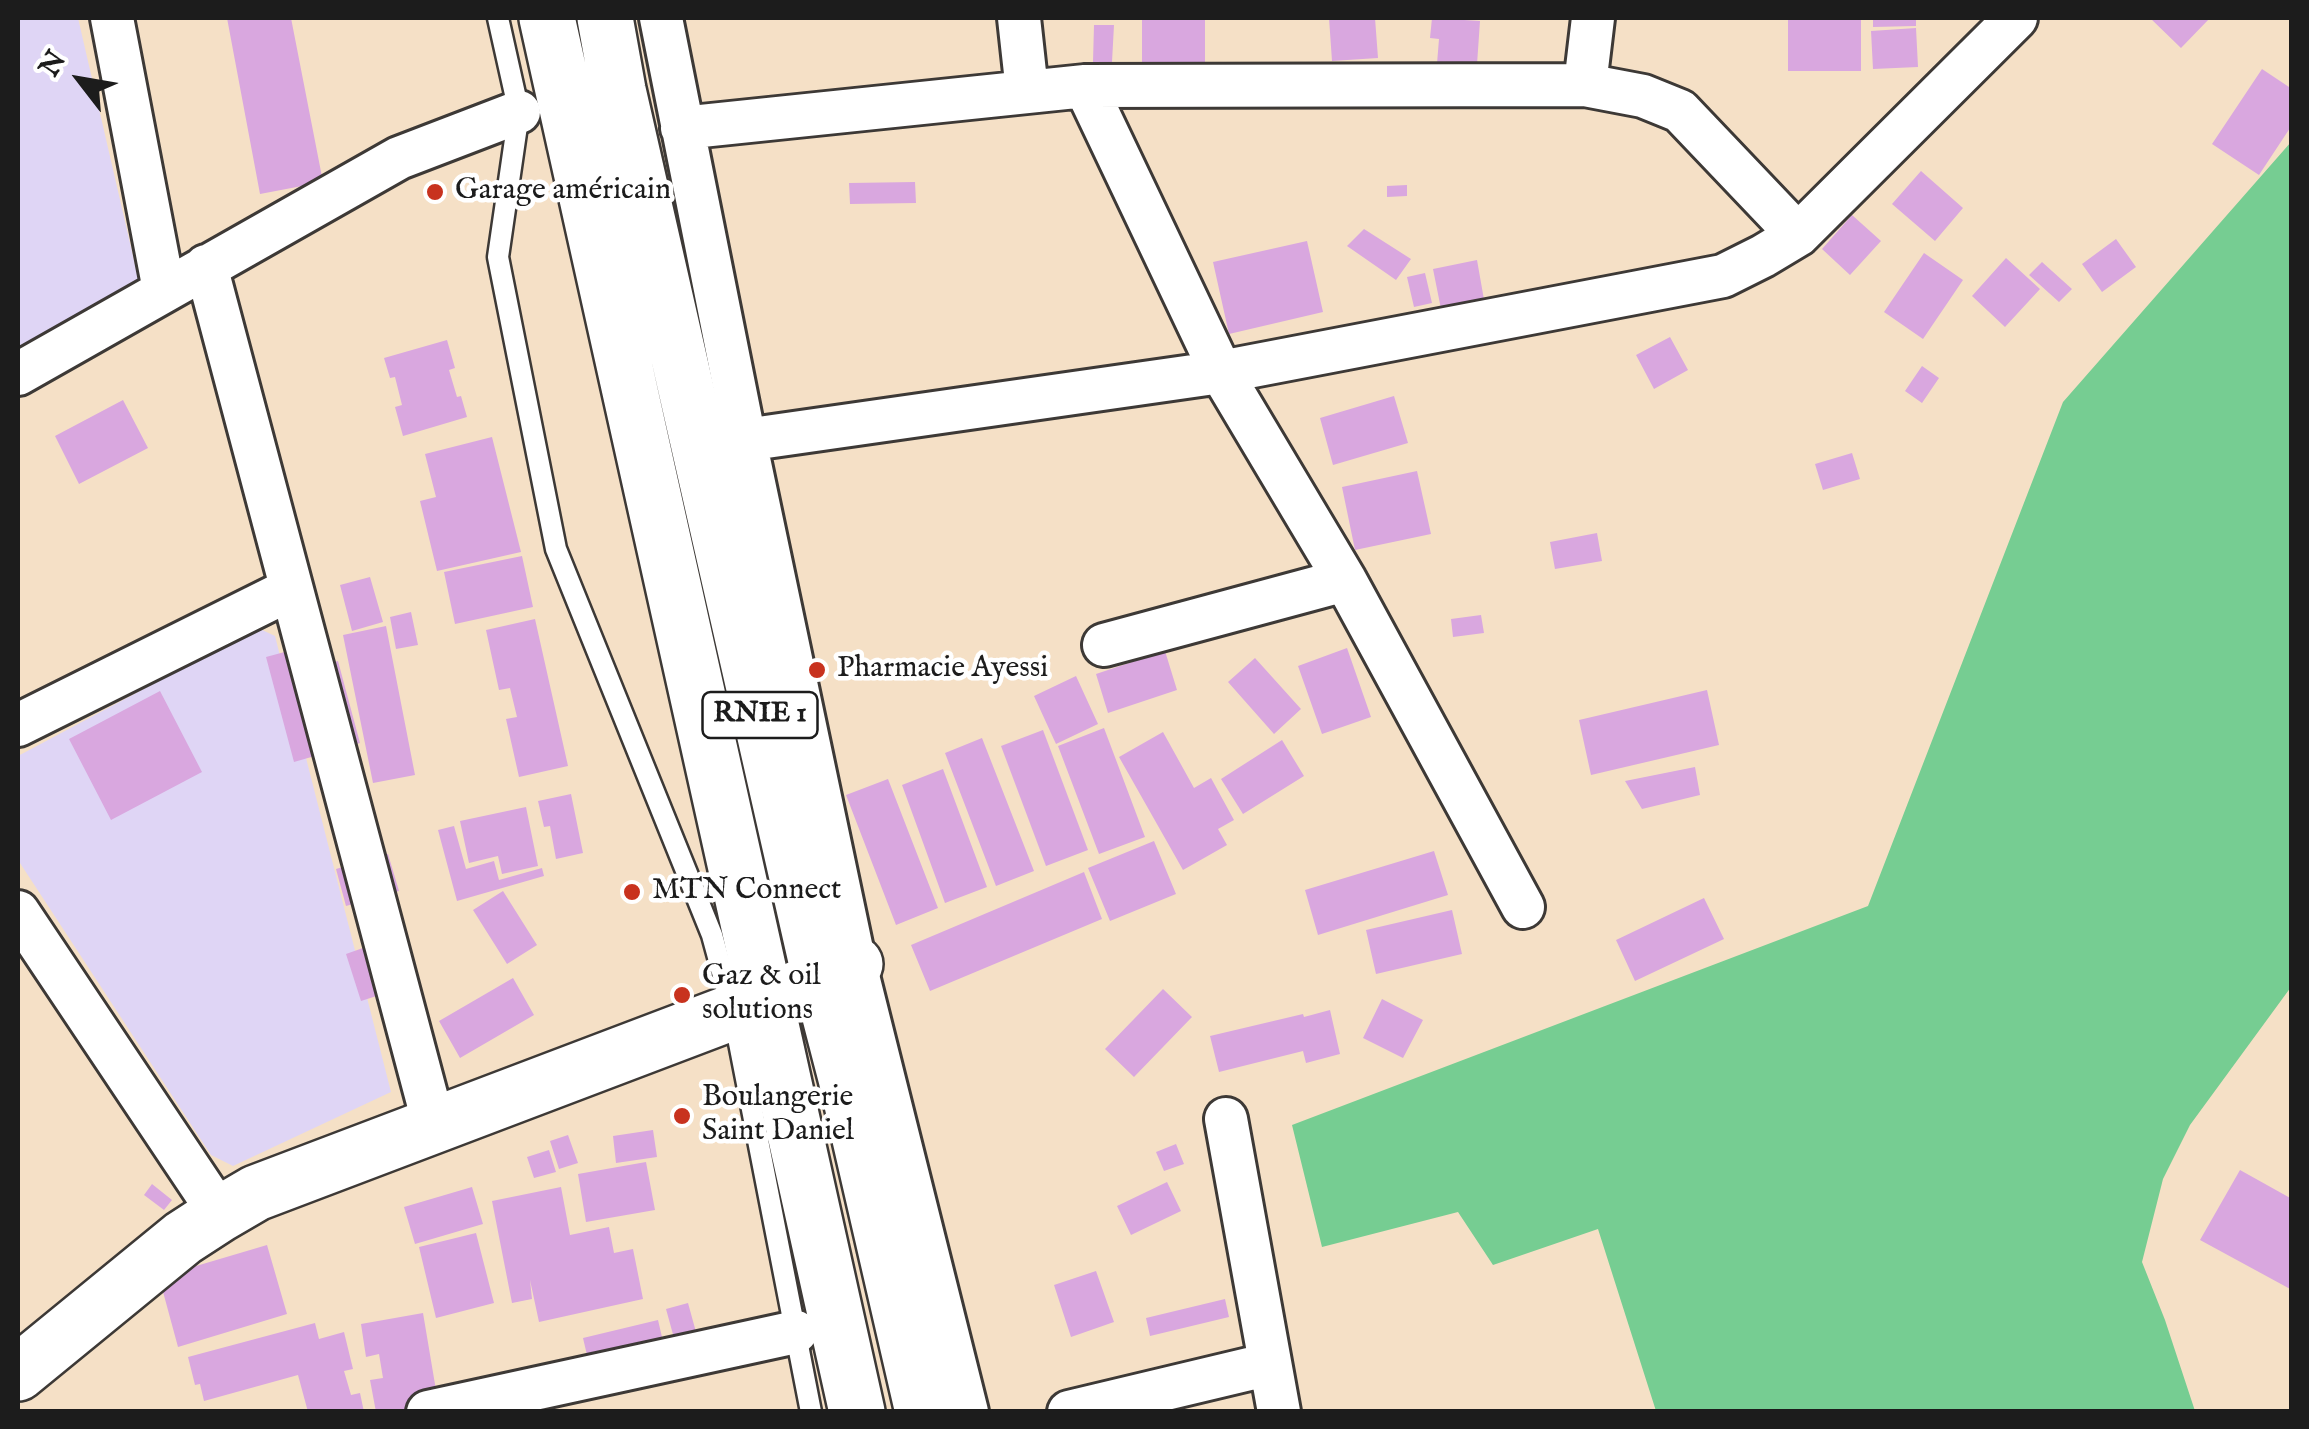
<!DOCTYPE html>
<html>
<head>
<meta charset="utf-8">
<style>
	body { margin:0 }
	#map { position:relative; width:2309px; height:1429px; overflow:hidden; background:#f5e0c6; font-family:"IM FELL English",serif }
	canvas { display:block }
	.frame { position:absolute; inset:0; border:20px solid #1c1c1c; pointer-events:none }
	.north { position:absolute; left:30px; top:30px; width:100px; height:100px; -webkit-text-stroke:8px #fff; paint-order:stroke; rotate:301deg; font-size:28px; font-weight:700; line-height:40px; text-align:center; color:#1c1c1c }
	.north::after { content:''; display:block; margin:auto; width:35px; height:45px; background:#1c1c1c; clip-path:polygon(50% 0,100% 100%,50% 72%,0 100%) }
</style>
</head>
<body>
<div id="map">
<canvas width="2309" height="1429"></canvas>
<div class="frame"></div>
<div class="north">N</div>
</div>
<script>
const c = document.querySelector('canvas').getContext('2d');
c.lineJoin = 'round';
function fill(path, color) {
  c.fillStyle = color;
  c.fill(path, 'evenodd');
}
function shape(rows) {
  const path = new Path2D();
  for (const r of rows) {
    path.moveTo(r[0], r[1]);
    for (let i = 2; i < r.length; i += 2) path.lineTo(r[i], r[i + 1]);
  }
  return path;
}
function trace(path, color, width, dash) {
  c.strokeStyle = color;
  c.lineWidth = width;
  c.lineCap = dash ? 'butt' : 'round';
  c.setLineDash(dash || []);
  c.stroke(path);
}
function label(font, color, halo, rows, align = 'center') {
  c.font = font + ' "IM FELL English",serif';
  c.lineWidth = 9;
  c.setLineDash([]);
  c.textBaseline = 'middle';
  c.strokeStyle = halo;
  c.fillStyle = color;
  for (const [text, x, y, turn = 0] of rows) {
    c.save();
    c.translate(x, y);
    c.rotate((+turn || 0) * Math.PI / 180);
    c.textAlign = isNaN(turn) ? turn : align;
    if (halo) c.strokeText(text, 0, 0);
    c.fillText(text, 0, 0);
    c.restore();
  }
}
fill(shape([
	[18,18,78,18,139,282,18,349],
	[258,628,275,636,391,1092,233,1166,211,1155,18,860,18,756]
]), '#dfd5f5');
fill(shape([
	[2291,142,2291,987,2190,1125,2163,1179,2142,1262,2165,1320,2195,1411,1656,1411,1598,1229,1493,1265,1458,1212,1322,1247,1292,1125,1868,906,2063,402]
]), '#76cd92');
fill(shape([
	[227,18,291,18,323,182,260,194],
	[1142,18,1205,18,1205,84,1142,84],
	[1329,18,1375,18,1378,58,1332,61],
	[1432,18,1480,21,1476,79,1436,76,1439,39,1430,38],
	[1788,18,1861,18,1861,71,1788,71],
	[1873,18,1916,18,1916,26,1873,27],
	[2150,18,2210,18,2181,48],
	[1094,25,1114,25,1112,62,1093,62],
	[1916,28,1918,67,1873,69,1871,31],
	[2262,69,2292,89,2292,125,2259,175,2212,144],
	[1921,171,1963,208,1935,241,1892,204],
	[915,182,916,203,850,204,849,183],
	[1407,185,1407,196,1387,197,1387,186],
	[1852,215,1881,241,1850,275,1822,249],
	[1364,229,1411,259,1396,280,1347,246],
	[2116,239,2136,267,2102,292,2082,264],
	[1307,241,1323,312,1229,334,1213,262],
	[1924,253,1963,280,1923,339,1884,312],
	[2006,258,2040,289,2005,327,1972,296],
	[1477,260,1486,311,1443,319,1433,269],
	[2042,262,2072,289,2059,302,2029,275],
	[1425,273,1432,303,1414,307,1407,277],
	[1670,337,1688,370,1654,389,1636,355],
	[447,340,455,368,449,370,457,397,461,396,467,417,403,436,395,407,402,405,395,377,390,378,384,358],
	[1922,366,1939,378,1922,403,1905,391],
	[1394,396,1408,443,1333,465,1320,418],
	[123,400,148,448,79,484,55,436],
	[492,437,521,552,437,571,420,501,436,497,425,454],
	[1852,453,1860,479,1823,490,1815,464],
	[1417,471,1431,534,1355,550,1342,487],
	[1597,533,1602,561,1555,569,1550,542],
	[522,556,533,607,455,624,444,572],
	[370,577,383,622,352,631,340,585],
	[411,612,418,645,396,649,390,617],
	[1481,615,1484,633,1453,637,1451,619],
	[535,619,568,766,519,777,506,719,517,717,510,688,499,690,486,630],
	[386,626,415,775,373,783,343,635],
	[318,643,324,665,338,661,360,743,294,762,266,657],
	[1347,648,1371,717,1322,734,1298,666],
	[1165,651,1177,690,1108,713,1096,674],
	[1255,658,1301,709,1274,734,1228,682],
	[1076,676,1098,724,1056,744,1034,696],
	[1707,690,1719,745,1591,775,1579,720],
	[160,691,202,772,111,820,69,739],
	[1104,728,1145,837,1099,854,1058,746],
	[1043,730,1088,850,1046,866,1001,746],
	[1163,732,1194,788,1211,778,1234,820,1218,829,1227,845,1183,870,1119,757],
	[982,738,1034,871,996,886,945,753],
	[1282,740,1304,776,1243,814,1221,779],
	[1695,767,1700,795,1642,809,1625,781],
	[943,769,987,887,945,903,902,785],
	[888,779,938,908,896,925,846,795],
	[571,794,583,853,556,859,550,826,544,827,538,801],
	[526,807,538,866,502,874,498,856,469,863,460,821],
	[454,826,466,869,494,861,499,880,542,868,544,876,457,901,438,830],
	[1154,841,1176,894,1110,921,1088,868],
	[1434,851,1448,895,1318,935,1305,890],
	[388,854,399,891,346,906,336,869],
	[1084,872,1102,919,930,991,911,945],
	[503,891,537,945,507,964,473,910],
	[1704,898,1724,939,1635,981,1616,940],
	[1452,910,1462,954,1376,974,1366,930],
	[377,943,392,991,361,1001,346,954],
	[513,978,534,1015,460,1058,439,1021],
	[1163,989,1192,1017,1134,1077,1105,1049],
	[1382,999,1423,1020,1403,1058,1363,1038],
	[1330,1010,1340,1054,1306,1063,1303,1051,1219,1072,1210,1036,1303,1014,1304,1017],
	[653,1130,657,1157,616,1163,613,1136],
	[568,1135,578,1163,559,1169,550,1141],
	[1176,1144,1184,1164,1164,1171,1156,1152],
	[549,1150,556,1172,534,1178,527,1157],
	[646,1162,655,1210,586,1222,578,1174],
	[2240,1170,2292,1199,2292,1290,2200,1240],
	[1167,1182,1181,1211,1131,1235,1117,1206],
	[152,1184,172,1200,164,1210,144,1195],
	[472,1187,483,1224,415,1244,404,1207],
	[561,1187,570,1235,609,1227,614,1253,633,1249,643,1299,539,1322,530,1280,532,1299,512,1303,492,1201],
	[476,1233,494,1303,436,1318,419,1247],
	[267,1245,287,1314,178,1347,159,1277],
	[1096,1271,1114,1322,1071,1337,1054,1285],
	[1225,1299,1229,1317,1150,1336,1146,1318],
	[688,1303,696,1332,674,1338,666,1309],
	[423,1313,439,1408,422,1412,376,1412,370,1380,383,1378,379,1354,366,1357,361,1324],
	[658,1320,669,1367,594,1385,583,1338],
	[315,1323,319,1339,344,1332,353,1369,344,1371,351,1395,360,1393,364,1412,308,1412,298,1375,204,1401,200,1384,195,1385,188,1357]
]), '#d9a7df');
const lane = shape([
	[498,18,519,112,498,257,556,549,712,935,733,1012,811,1412]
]);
const street = shape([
	[112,18,164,290],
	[661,18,745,440,855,964,967,1412],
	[1019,18,1027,91],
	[1585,85,1593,18],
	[1085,86,1221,372,1345,580,1523,907],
	[682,128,1085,86,1585,85,1643,96,1680,111,1798,235],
	[206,266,434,1125],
	[18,374,399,158,519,112],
	[745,440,1221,372,1723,276,1763,256,1798,235,2016,18],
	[1104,645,1345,580],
	[18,725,291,589],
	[18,912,220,1214],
	[1226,1119,1279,1412],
	[428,1412,796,1332],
	[1069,1412,1270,1364]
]);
const secondary = shape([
	[18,1373,183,1238,220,1214,256,1193,733,1012,764,1003,855,964]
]);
const highway = shape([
	[547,18,857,1412],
	[605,18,618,90,820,978,846,1078,923,1412]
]);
trace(lane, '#3d3936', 25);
trace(street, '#3d3936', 48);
trace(secondary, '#3d3936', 60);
trace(highway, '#3d3936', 60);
trace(lane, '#fff', 20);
trace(street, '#fff', 42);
trace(secondary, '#fff', 55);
trace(highway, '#fff', 55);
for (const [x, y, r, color] of [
	[435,192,10,"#c8321e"],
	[817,670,10,"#c8321e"],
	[632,892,10,"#c8321e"],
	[682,995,10,"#c8321e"],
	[682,1116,10,"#c8321e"]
]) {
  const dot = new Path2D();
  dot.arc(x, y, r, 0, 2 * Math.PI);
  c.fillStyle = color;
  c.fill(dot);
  trace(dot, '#fff', 4);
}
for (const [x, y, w] of [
	[760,715,115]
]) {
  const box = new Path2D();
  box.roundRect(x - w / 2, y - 23, w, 46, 8);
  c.fillStyle = '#fff';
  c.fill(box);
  trace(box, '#1c1c1c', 2.5);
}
label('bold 28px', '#1c1c1c', null, [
	["RNIE 1",760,715]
]);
label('30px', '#1c1c1c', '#fff', [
	["Garage américain",455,192],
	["Pharmacie Ayessi",837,670],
	["MTN Connect",652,892],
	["Gaz & oil",702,978],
	["solutions",702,1012],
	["Boulangerie",702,1099],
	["Saint Daniel",702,1133]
], 'left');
</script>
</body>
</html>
